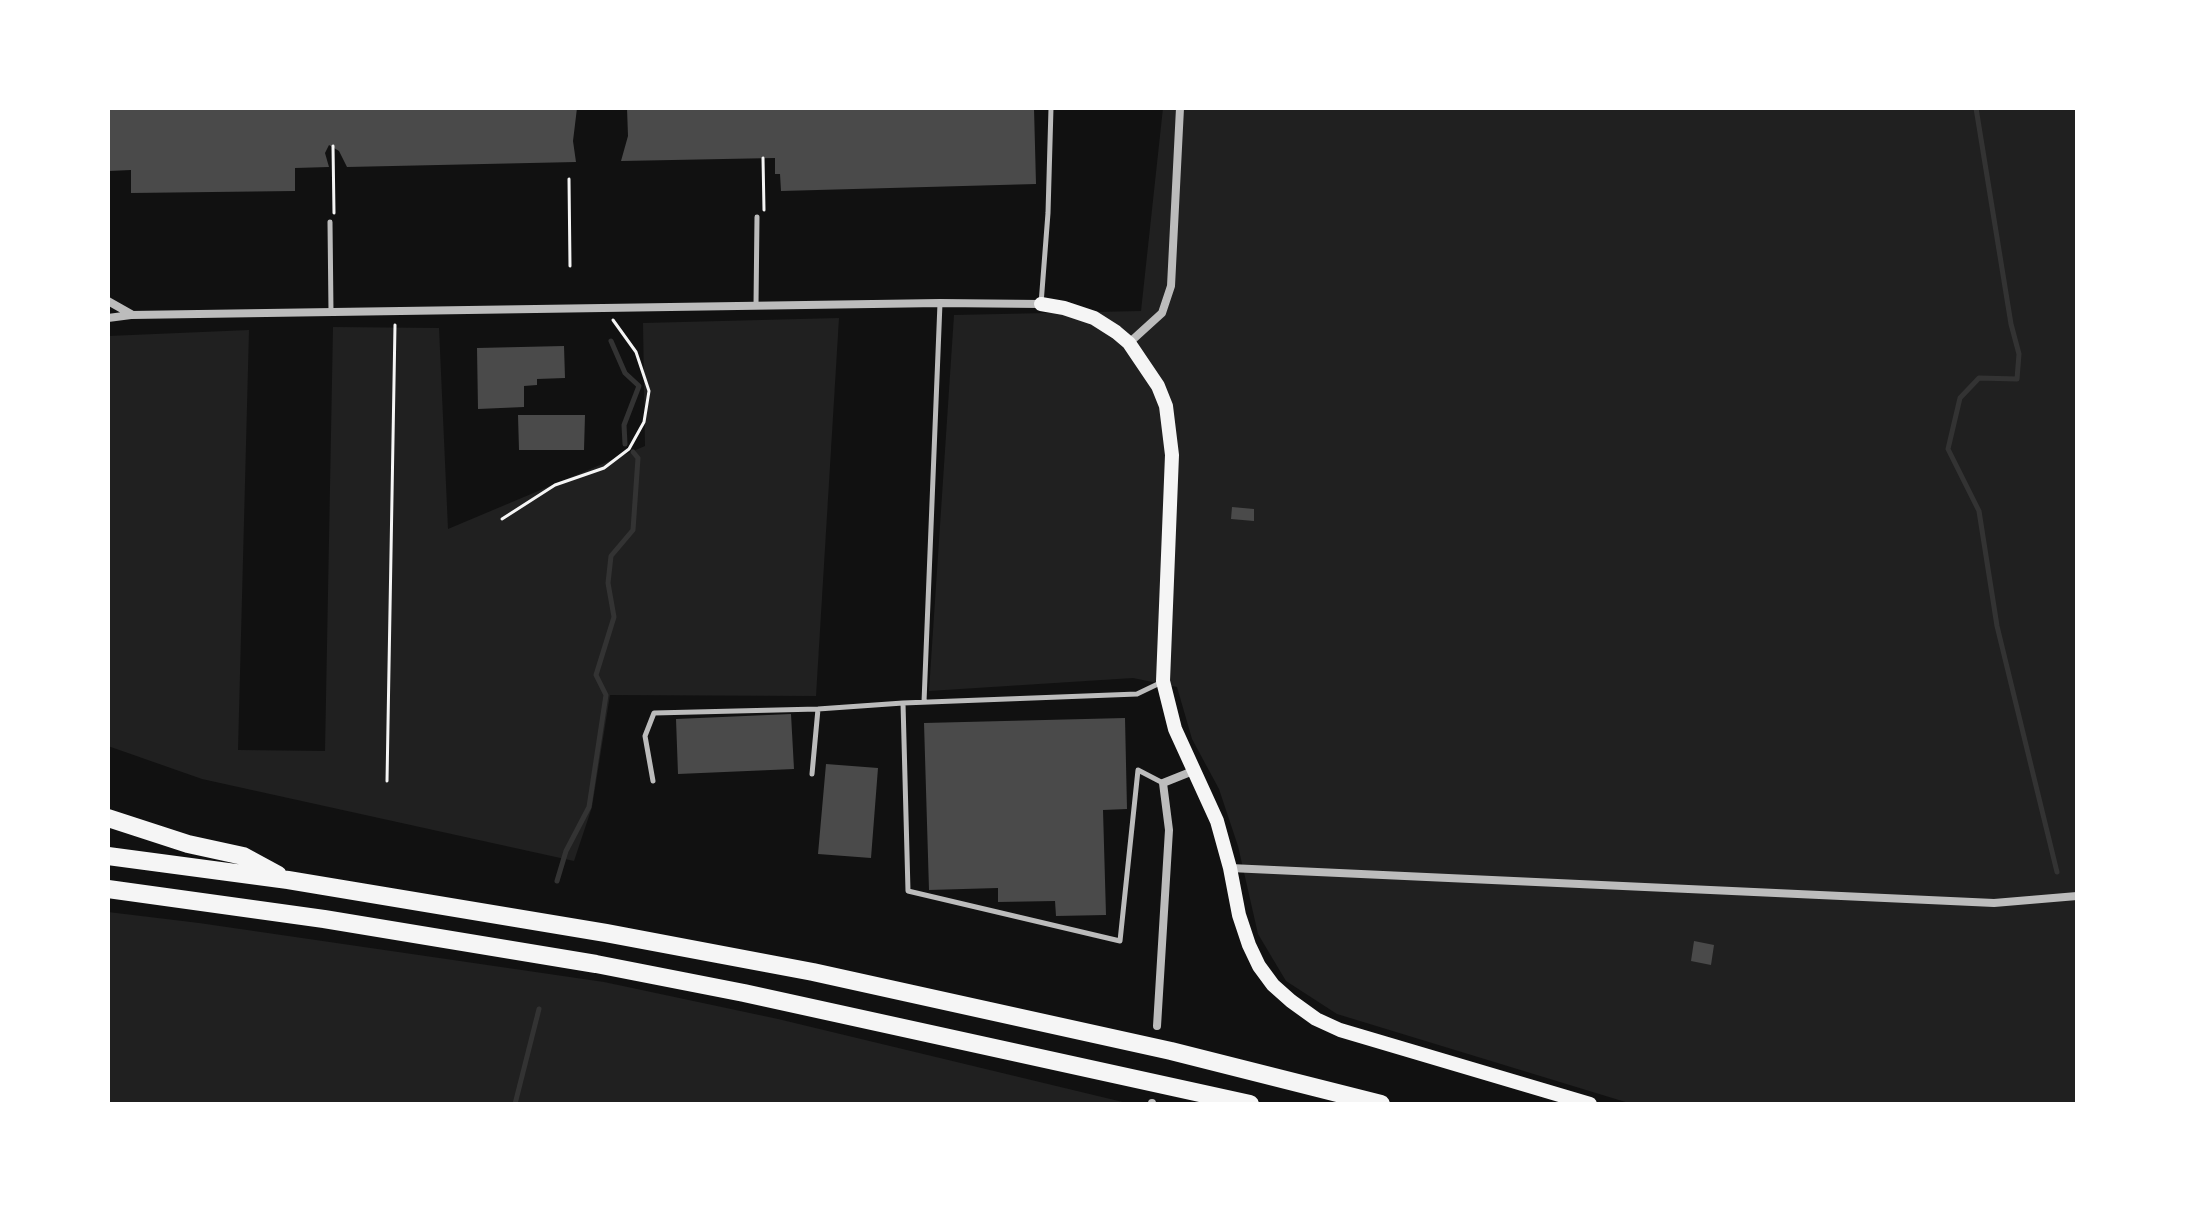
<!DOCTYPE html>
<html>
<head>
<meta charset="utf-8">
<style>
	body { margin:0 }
	#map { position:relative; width:2185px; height:1212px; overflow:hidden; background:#111; font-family:Montserrat,sans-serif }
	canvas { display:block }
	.frame { position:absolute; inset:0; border:110px solid #fff; pointer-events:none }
</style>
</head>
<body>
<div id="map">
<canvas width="2185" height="1212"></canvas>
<div class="frame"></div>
</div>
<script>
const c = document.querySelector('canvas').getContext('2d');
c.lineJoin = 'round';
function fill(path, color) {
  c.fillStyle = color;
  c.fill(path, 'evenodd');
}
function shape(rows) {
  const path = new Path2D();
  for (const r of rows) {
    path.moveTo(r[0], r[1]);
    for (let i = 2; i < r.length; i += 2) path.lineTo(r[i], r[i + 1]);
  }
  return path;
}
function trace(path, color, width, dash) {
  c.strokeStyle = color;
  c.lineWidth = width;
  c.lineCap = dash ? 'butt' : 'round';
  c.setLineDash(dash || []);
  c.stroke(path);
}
fill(shape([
	[1163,108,2077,108,2077,1104,1632,1104,1337,1014,1286,981,1258,934,1238,846,1219,789,1192,739,1177,687,1133,678,929,691,954,315,1141,311],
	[839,318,816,696,610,695,592,807,574,861,202,779,108,746,108,336,249,330,238,750,325,751,333,327,439,328,448,529,645,446,643,323],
	[108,912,199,923,604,982,778,1019,1131,1104,108,1104]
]), '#202020');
trace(shape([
	[1976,108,2011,324,2019,354,2017,379,1979,378,1960,398,1948,449,1979,511,1997,626,2057,872],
	[611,341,625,373,639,386,624,425,625,444],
	[557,881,566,851,589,807,606,695,596,675,614,617,608,583,611,556,633,530,638,458,633,452],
	[515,1104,539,1009]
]), '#333', 5);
fill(shape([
	[108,108,577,108,573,141,576,162,347,167,339,151,329,145,325,153,329,167,295,168,295,191,131,193,131,170,108,171],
	[627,108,1034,108,1036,184,781,191,780,174,775,174,775,158,621,161,628,136],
	[564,346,565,378,537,379,537,385,524,386,524,407,478,409,477,348],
	[518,415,585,415,584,450,519,450],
	[1232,507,1254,509,1254,521,1231,519],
	[791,714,794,769,678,774,676,719],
	[1125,718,1127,809,1103,810,1106,915,1056,916,1055,901,998,902,998,888,929,890,924,723],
	[826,764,878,768,871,858,818,854],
	[1694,941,1714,945,1711,965,1691,961]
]), '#4a4a4a');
trace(shape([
	[333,146,334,213],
	[763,158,764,210],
	[569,179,570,266],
	[502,519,555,485,604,468,629,449,644,422,649,391,636,352,613,320],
	[387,781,395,325]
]), '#f5f5f5', 3);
trace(shape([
	[330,222,331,312],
	[1041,304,1048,213,1051,108],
	[756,305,757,217],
	[924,702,940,303],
	[903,703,908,891,1120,941,1138,770,1163,783],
	[812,774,818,709],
	[653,781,645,736,654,713,818,709,903,703,1137,694,1162,682]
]), '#bcbcbc', 5);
trace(shape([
	[108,301,131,314],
	[108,318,131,315,940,303,1041,304],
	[1129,343,1162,313,1171,286,1180,108],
	[1230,868,1994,903,2077,896],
	[1157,1026,1169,830,1163,783,1193,771],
	[1152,1104,1152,1103]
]), '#bcbcbc', 8);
trace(shape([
	[1041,304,1064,308,1094,318,1116,332,1129,343,1158,386,1166,406,1172,455,1163,681,1175,729,1217,821,1230,868,1239,915,1249,945,1259,966,1273,985,1291,1001,1316,1019,1340,1030,1590,1104]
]), '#f5f5f5', 14);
trace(shape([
	[108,818,188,844,243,856,278,875],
	[108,856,288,880,606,933,813,972,1171,1051,1381,1104],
	[108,889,324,919,596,964,744,993,1250,1104]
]), '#f5f5f5', 18);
</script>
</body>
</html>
